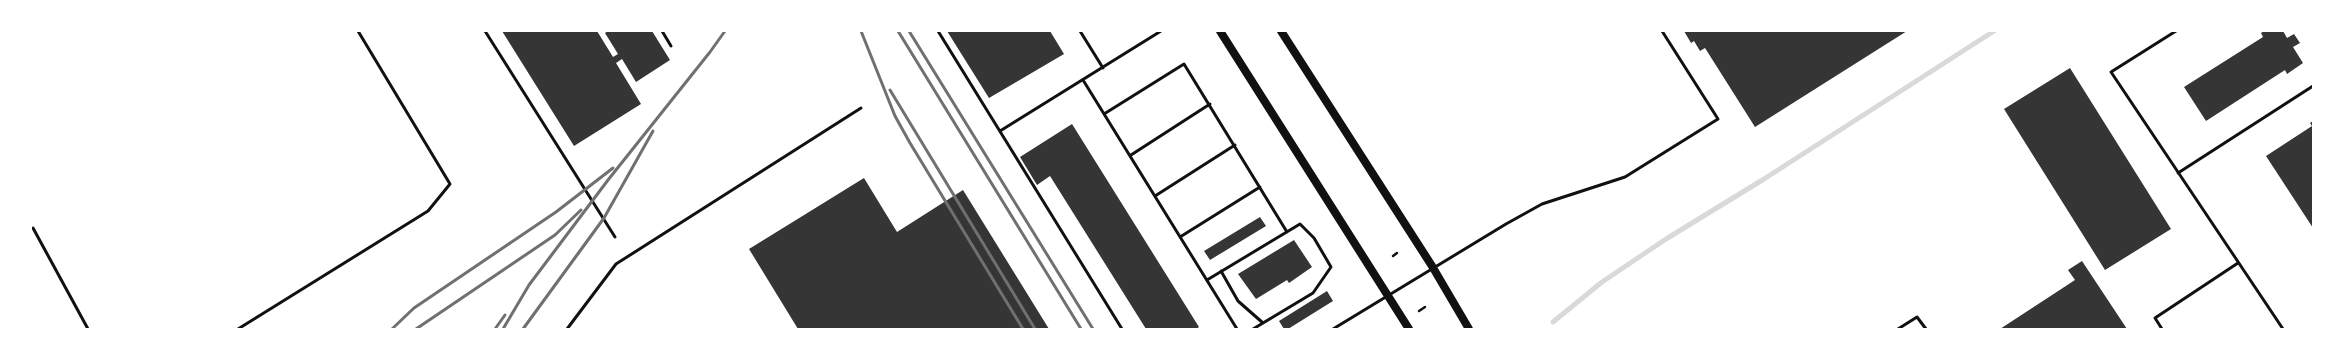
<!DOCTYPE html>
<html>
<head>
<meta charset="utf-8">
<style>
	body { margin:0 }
	#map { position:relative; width:2344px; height:360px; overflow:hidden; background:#fff; font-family:Cabin,sans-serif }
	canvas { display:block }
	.frame { position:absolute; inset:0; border:32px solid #fff; pointer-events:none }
</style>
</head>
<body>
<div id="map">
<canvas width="2344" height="360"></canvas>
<div class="frame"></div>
</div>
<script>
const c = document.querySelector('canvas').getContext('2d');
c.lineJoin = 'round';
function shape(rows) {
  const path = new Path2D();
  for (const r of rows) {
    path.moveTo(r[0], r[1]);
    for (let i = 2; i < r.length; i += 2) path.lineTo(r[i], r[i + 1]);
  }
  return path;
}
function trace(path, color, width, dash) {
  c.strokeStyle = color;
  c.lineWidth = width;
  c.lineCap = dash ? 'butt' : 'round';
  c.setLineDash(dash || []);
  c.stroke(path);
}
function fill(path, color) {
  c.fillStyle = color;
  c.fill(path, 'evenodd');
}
trace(shape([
	[1553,322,1602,282,1666,239,1764,179,1994,31]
]), '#d9d9d9', 5);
fill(shape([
	[502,31,597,31,613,57,618,54,605,33,608,31,652,31,670,60,636,82,622,59,616,63,641,104,574,146],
	[947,31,1050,31,1064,54,989,98],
	[1684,31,1907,31,1755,127,1705,48,1700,51,1694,41,1691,43],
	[2264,31,2283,31,2287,38,2294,34,2300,43,2293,47,2303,63,2287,74,2285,70,2206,121,2184,87,2263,37,2261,33],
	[2070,68,2171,229,2105,270,2004,109],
	[2313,121,2313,228,2266,156,2312,126,2310,123],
	[1072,124,1199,327,1196,329,1146,329,1050,176,1037,185,1020,157],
	[864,178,897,232,963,190,1049,329,798,329,749,249],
	[1260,217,1266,226,1210,260,1204,251],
	[1294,240,1312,267,1289,283,1287,280,1256,299,1238,274],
	[2082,261,2127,329,2000,329,2075,280,2068,270],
	[1327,291,1333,301,1288,329,1284,329,1279,321]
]), '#353535');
trace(shape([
	[1393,256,1397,253],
	[1419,311,1425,307]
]), '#111', 2.5);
trace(shape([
	[485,31,615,237],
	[662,31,671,46],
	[938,31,1122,329],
	[1080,31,1103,68],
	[2176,31,2111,72,2283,329],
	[1083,80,1237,329],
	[1104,114,1184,64,1287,232],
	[1000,131,1161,31],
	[1131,155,1210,104],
	[2178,173,2313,86],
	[1155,196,1235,145],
	[33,228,88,329],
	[1180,237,1260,187],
	[1221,271,1238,301,1263,323],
	[1207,280,1300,224,1314,238,1331,267,1313,293,1253,329],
	[238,329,428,211,450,184,358,31],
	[567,329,616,264,861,108],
	[1333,329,1506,224,1542,204,1625,177,1718,119,1662,31],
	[1898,329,1917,317,1926,329],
	[2162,329,2155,318,2238,263]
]), '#111', 3);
trace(shape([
	[1220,31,1409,329],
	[1281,31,1432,266,1469,329]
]), '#111', 8);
trace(shape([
	[861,31,895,116,910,143,1023,329],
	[898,31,1081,329],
	[909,31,1093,329],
	[890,90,1035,329],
	[392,329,414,308,556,212,613,168],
	[416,329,555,235,581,210],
	[495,329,505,315],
	[503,329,529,285,608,180,710,52,725,31],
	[523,329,604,218,653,131]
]), '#707070', 3);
</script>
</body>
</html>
